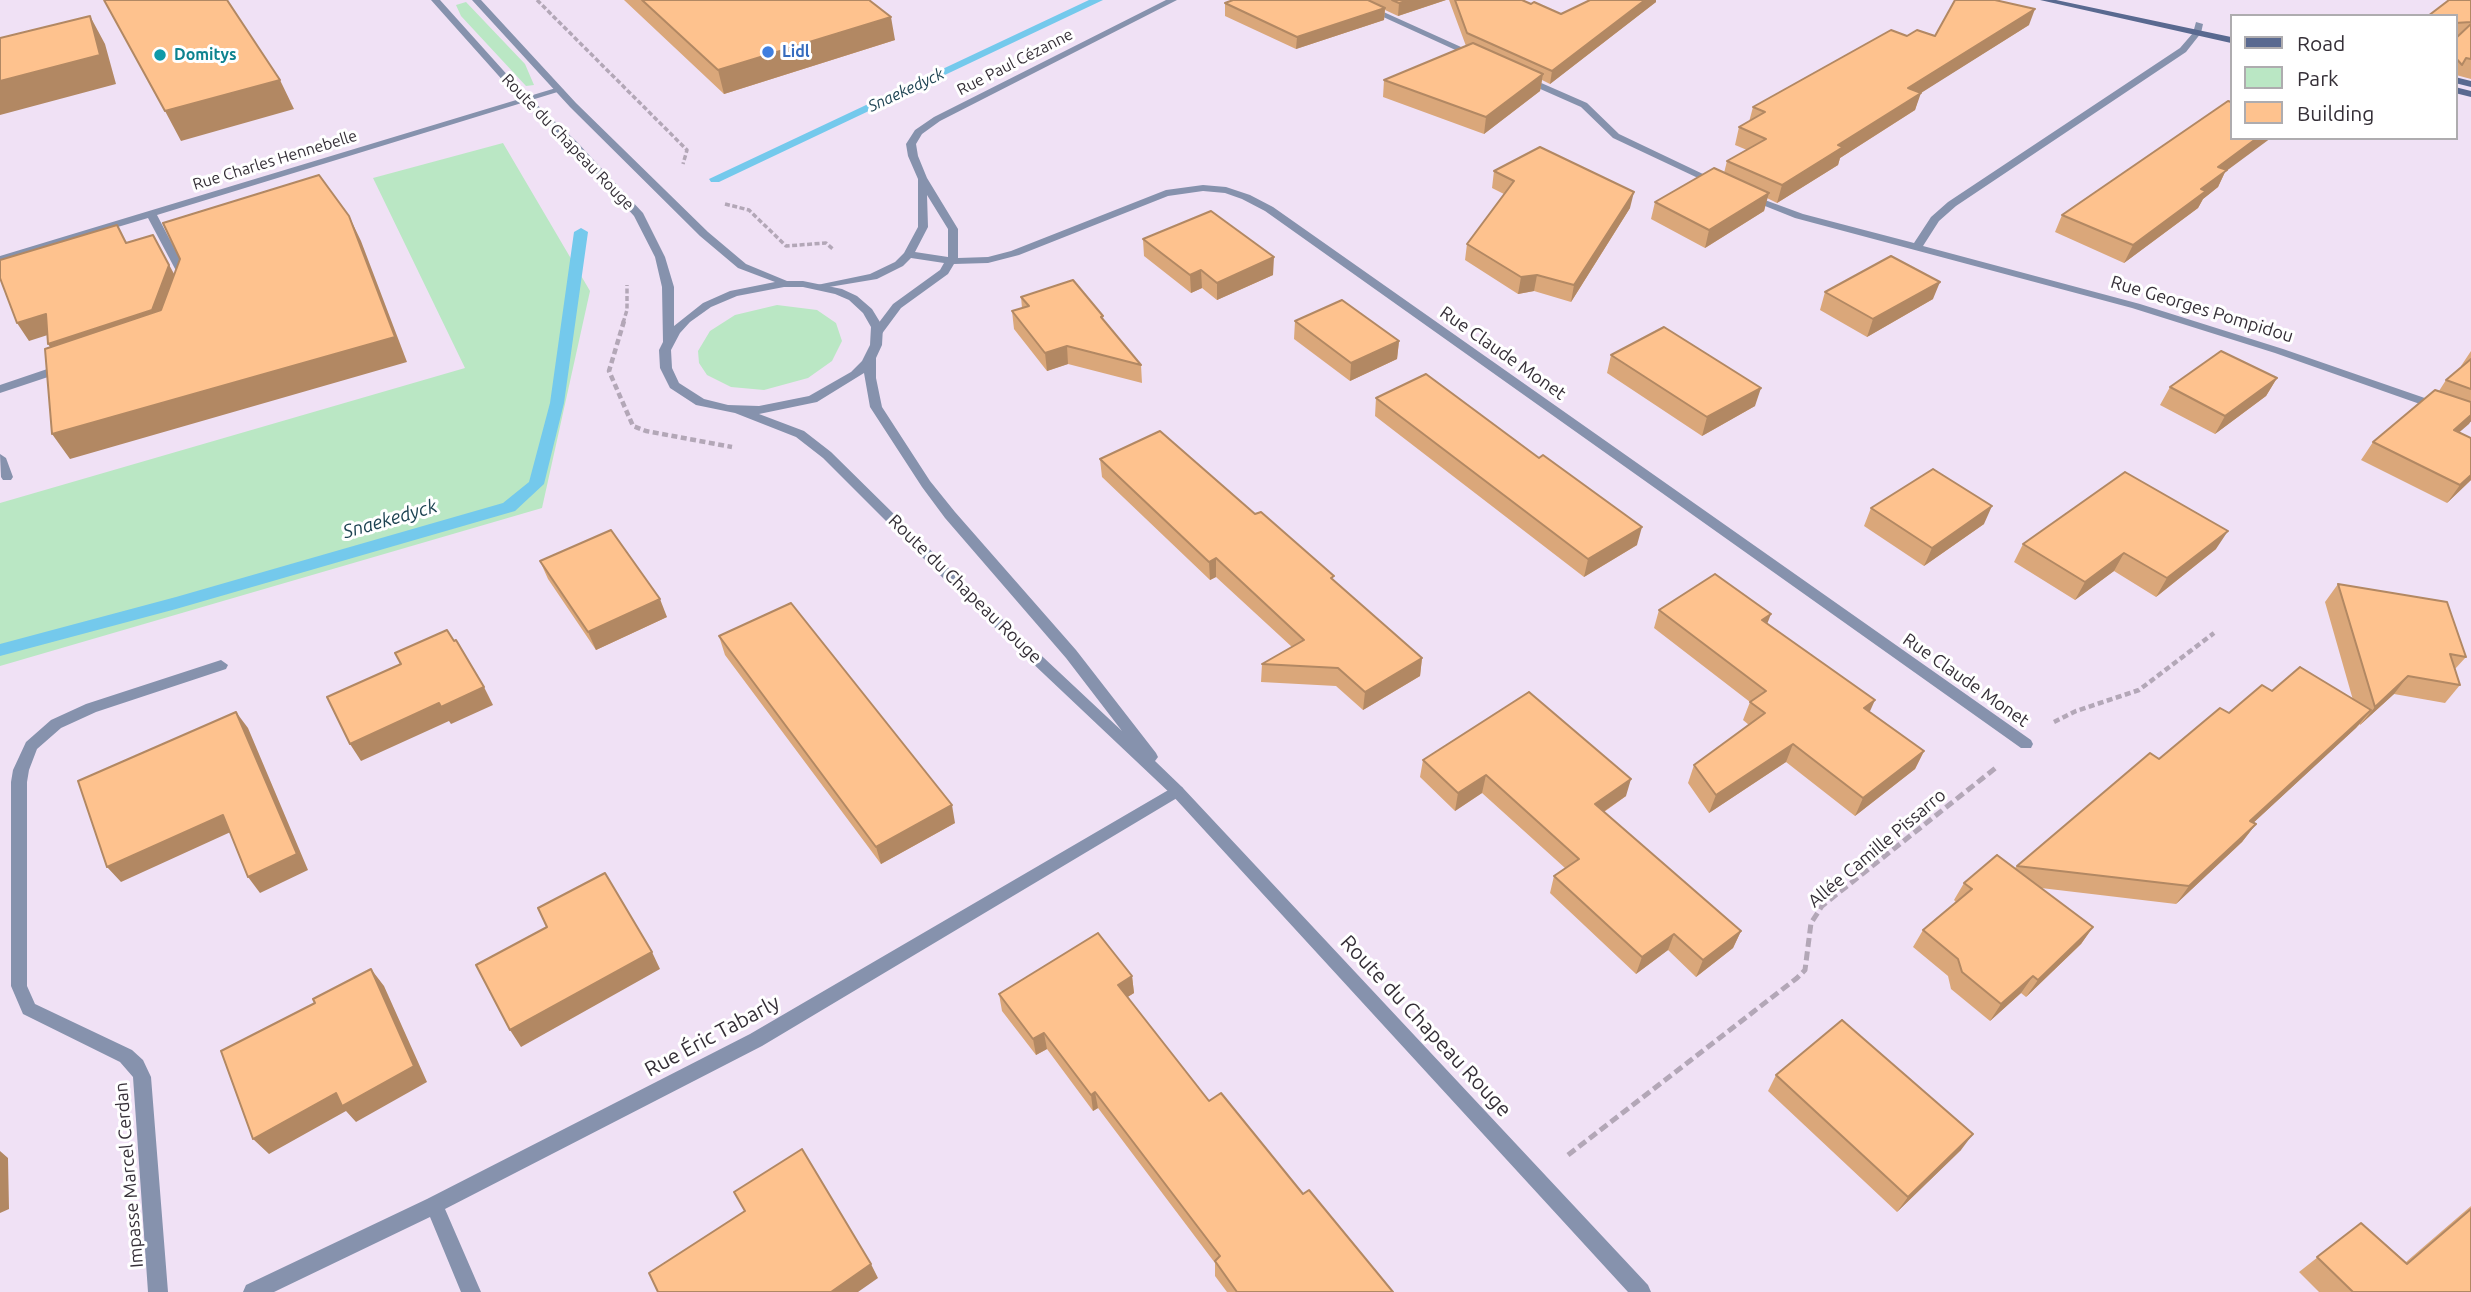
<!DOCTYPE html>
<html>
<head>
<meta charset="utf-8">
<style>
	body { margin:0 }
	#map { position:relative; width:2471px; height:1292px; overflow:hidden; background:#f0e1f5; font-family:Ubuntu,sans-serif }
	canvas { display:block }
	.legend { position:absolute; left:2230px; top:14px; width:228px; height:126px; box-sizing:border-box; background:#fff; border:2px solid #aeacaf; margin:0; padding:9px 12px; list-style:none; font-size:21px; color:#352f37 }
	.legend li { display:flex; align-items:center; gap:14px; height:35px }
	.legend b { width:35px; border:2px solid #aeacaf }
</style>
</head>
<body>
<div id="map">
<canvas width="2471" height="1292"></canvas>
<ul class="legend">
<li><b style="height:9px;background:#596990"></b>Road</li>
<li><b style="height:19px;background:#bae7c4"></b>Park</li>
<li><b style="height:19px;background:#fec28e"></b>Building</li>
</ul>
</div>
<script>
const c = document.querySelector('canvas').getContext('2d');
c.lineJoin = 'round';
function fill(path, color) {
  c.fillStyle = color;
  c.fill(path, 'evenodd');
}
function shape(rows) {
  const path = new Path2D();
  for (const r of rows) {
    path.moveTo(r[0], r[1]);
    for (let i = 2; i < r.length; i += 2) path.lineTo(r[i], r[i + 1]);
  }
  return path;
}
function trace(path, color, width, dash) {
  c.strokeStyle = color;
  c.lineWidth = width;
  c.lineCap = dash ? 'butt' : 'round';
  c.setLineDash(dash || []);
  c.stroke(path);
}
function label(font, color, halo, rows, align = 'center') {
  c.font = font + ' Ubuntu,sans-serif';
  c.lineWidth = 6;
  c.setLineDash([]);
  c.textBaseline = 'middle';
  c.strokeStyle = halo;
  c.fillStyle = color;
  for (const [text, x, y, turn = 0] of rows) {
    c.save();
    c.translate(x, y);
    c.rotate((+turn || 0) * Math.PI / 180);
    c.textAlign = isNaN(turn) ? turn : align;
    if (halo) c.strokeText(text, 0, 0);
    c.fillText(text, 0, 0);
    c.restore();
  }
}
fill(shape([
	[466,2,525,64,534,85,526,86,461,16,456,5],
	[503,143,590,291,542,508,0,666,0,503,465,368,373,178],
	[777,305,817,310,836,323,842,341,832,361,808,378,764,390,731,387,707,375,699,363,698,351,710,331,735,315]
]), '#bae7c4');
fill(shape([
	[1089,0,1103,0,719,182,711,182,709,179,1089,0],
	[581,228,588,232,564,403,544,484,515,511,176,609,0,656,0,644,176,597,503,503,529,482,550,403,574,232,581,228]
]), '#74c9ec');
trace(shape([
	[537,0,687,150,683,164],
	[725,204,749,210,786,246,826,243,834,250],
	[623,323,627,310,627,285]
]), '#b3a7b7', 3.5, [5, 2.5]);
trace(shape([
	[624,321,609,371,633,426,646,431,732,447],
	[2054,722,2076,711,2139,690,2214,633]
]), '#b3a7b7', 4.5, [6, 3.5]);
trace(shape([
	[1568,1155,1797,978,1805,970,1811,923,1822,906,1998,766]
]), '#b3a7b7', 5, [9, 4.5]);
fill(shape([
	[1166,0,1177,0,940,121,922,134,916,144,918,156,927,178,958,229,958,258,988,257,1011,251,1166,190,1203,185,1226,187,1250,195,1273,207,2031,740,2033,744,2031,748,2021,748,1265,211,1242,199,1225,193,1203,191,1168,196,1019,255,988,263,954,264,948,274,901,308,881,335,877,336,871,333,893,304,940,270,944,263,911,258,903,266,877,279,817,289,817,285,870,274,895,262,904,253,918,227,918,179,908,156,906,144,915,130,934,117,1166,0],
	[927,195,948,229,948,257,915,252,928,227,927,195],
	[1346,0,1357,0,1481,56,1473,58,1346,0],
	[2196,22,2203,24,2201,33,2186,52,1956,206,1939,221,1923,246,2140,304,2283,349,2471,414,2471,422,2275,353,2132,308,1795,218,1745,198,1750,195,1754,196,1803,214,1914,243,1931,217,1948,202,2180,48,2193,33,2196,22],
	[1523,75,1587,103,1619,134,1724,184,1715,186,1613,138,1581,107,1520,80,1518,78,1523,75],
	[556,88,564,90,157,215,192,282,191,284,183,284,182,282,148,218,0,262,0,256,556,88],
	[65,363,71,367,69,370,0,393,0,385,65,363],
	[0,454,6,458,13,477,11,480,3,480,1,477,0,454],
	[221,660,228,665,226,669,96,712,61,728,37,749,29,770,27,782,27,986,35,1004,132,1050,143,1060,151,1077,168,1292,148,1292,133,1077,120,1062,23,1014,11,986,11,782,13,770,26,742,51,720,86,704,221,660],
	[1177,785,1182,787,1185,791,1182,795,762,1046,445,1209,481,1292,461,1292,430,1217,274,1292,243,1292,246,1285,427,1199,750,1034,1177,785]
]), '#8692ad');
fill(shape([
	[431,0,440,0,520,89,576,141,643,213,665,257,674,287,674,326,703,303,730,291,775,282,738,268,700,236,570,107,472,0,481,0,576,103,708,232,746,264,787,281,803,281,842,289,857,296,872,309,883,327,882,345,876,358,876,378,882,407,930,481,955,512,1076,650,1156,753,1158,757,1155,761,1182,787,1648,1285,1651,1292,1628,1292,1172,795,955,590,823,458,796,437,735,413,696,405,670,388,660,368,659,350,663,342,662,287,655,257,634,216,570,145,514,93,431,0],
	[784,287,803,287,835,294,849,300,863,313,871,327,870,345,862,361,851,372,809,396,759,406,728,405,704,399,679,383,672,368,671,350,680,333,690,322,711,307,737,296,784,287],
	[864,373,870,407,922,487,945,518,1066,658,1122,731,965,584,831,452,804,431,759,414,817,402,864,373]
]), '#8692ad');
fill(shape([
	[2040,0,2056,0,2231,37,2231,43,2040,0],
	[2455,77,2471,81,2471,87,2455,83,2455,77],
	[2455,87,2471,91,2471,97,2455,93,2455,87]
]), '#596990');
fill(shape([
	[624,0,869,0,895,40,724,94],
	[1233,0,1446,0,1398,16,1385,10,1384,20,1296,49,1225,16,1225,3],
	[1449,0,1522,0,1561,14,1590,0,1656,0,1656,2,1550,84,1542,80,1540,91,1484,134,1383,97,1384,80,1466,46],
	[2471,0,2471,79,2456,75,2455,76,2455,16],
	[2029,25,1920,93,1915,110,1840,158,1838,165,1777,203,1767,198,1764,211,1705,248,1651,219,1655,202,1724,173,1727,161,1747,150,1735,145,1739,127,1749,122,1753,107,1907,36,1935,36],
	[1494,171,1630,208,1571,302,1534,291,1518,294,1465,260,1467,244,1504,194,1492,188],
	[2225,172,2218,187,2203,199,2198,208,2124,263,2055,232,2062,215],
	[1143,239,1273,275,1217,300,1202,288,1191,293,1144,256],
	[1825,292,1933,299,1867,337,1820,310],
	[1021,297,1103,320,1141,365,1142,383,1068,364,1047,371,1014,329,1012,311,1022,308],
	[1295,321,1399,341,1397,359,1350,381,1294,339],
	[2471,351,2471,421,2459,432,2471,480,2447,503,2361,460,2373,442,2439,391,2446,380,2462,367,2461,366],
	[1611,355,1755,406,1702,436,1607,373],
	[2277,378,2266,396,2215,434,2160,405,2170,387],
	[1376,398,1539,458,1637,545,1584,577,1375,416],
	[1100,459,1255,514,1334,581,1422,658,1420,676,1363,710,1336,686,1261,682,1262,664,1292,647,1216,577,1210,580,1102,477],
	[1871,508,1984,524,1924,566,1864,526],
	[2023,544,2216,549,2156,597,2114,571,2075,600,2014,562],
	[540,561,667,617,596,650,548,579],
	[2338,584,2466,657,2455,669,2460,685,2445,703,2394,694,2360,725,2360,724,2253,823,2256,824,2242,842,2176,904,2041,888,2093,927,2081,944,2026,997,2021,993,1990,1021,1951,989,1948,976,1913,947,1923,930,1956,902,1954,900,1964,883,2015,868,2017,866,2159,759,2229,713,2272,691,2353,700,2325,602],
	[1659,610,1767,623,1870,712,1924,751,1915,769,1855,816,1786,762,1709,813,1688,783,1694,765,1749,725,1743,720,1750,702,1654,628],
	[719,636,955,823,881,864,725,655],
	[1423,760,1626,796,1604,812,1741,931,1733,948,1696,977,1668,950,1636,974,1550,893,1554,876,1565,868,1482,793,1455,811,1420,777],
	[1132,976,1134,993,1127,997,1209,1101,1303,1194,1393,1292,1227,1292,1215,1276,1215,1263,1098,1108,1093,1111,1047,1049,1036,1055,1002,1011,999,994],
	[1776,1075,1961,1150,1897,1212,1768,1091],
	[2471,1206,2471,1292,2319,1292,2299,1272,2361,1223,2406,1262]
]), '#daa77a');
fill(shape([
	[1409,0,1446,0,1398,16,1399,3],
	[1645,0,1656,0,1656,2,1550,84,1552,71],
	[1385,8,1384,20,1296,49,1297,37],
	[2035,9,2029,25,1902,105,1908,88],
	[90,16,105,44,116,84,0,115,0,81],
	[891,17,895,40,724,94,718,70],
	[1543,74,1540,91,1484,134,1486,117],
	[280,80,294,109,181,141,165,111],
	[1921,93,1915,110,1840,158,1838,165,1777,203,1782,185,1838,145],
	[2257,138,2271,138,2225,172,2218,187,2203,199,2198,208,2124,263,2133,245,2218,167],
	[1634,192,1630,208,1571,302,1574,285],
	[1769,193,1764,211,1705,248,1709,230],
	[349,216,361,241,407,362,70,459,52,434],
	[153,235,179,283,163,328,60,362,48,344],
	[1274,257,1273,275,1217,300,1217,283],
	[1201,270,1202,288,1191,293,1190,275],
	[1537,275,1534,291,1518,294,1521,277],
	[1940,282,1933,299,1867,337,1873,319],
	[46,314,57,332,29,341,17,323],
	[1399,341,1397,359,1350,381,1351,363],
	[1067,346,1068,364,1047,371,1045,353],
	[2277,378,2266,396,2215,434,2225,416],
	[1761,388,1755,406,1702,436,1707,417],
	[2471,415,2471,421,2469,424,2441,448,2454,430],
	[2471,475,2471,480,2447,503,2460,485],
	[1992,506,1984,524,1924,566,1932,548],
	[1642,527,1637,545,1584,577,1588,559],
	[2228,531,2216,549,2156,597,2167,578],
	[2124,553,2114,571,2075,600,2085,582],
	[1216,558,1216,577,1210,580,1209,562],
	[660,599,667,617,596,650,588,632],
	[1771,614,1764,632,1762,620],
	[1422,658,1420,676,1363,710,1365,692],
	[2408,676,2394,694,2360,725,2375,707],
	[484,687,493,705,451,724,449,721,361,761,350,744,439,703],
	[1875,700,1867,718,1864,708],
	[2371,710,2356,728,2237,838,2250,821],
	[236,712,248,728,308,870,260,893,248,877],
	[1793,744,1786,762,1709,813,1716,795],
	[1924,751,1915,769,1855,816,1863,798],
	[1486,775,1482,793,1455,811,1458,793],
	[1631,779,1626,796,1590,821,1595,804],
	[952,805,955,823,881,864,876,847],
	[223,815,235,830,121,882,107,867],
	[2256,824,2242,842,2176,904,2189,886],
	[2093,927,2081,944,2026,997,2038,980],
	[1741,931,1733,948,1696,977,1703,960],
	[1674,934,1668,950,1636,974,1642,957],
	[652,952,660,969,521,1047,510,1030],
	[371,969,384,986,427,1082,356,1122,346,1111,269,1154,253,1139],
	[1132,976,1134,993,1120,1002,1118,985],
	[2033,976,2021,993,1990,1021,2001,1004],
	[1044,1033,1047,1049,1036,1055,1033,1039],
	[1095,1092,1098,1108,1093,1111,1091,1095],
	[1973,1134,1961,1150,1897,1212,1908,1197],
	[0,1151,8,1158,9,1209,0,1213],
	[871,1264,878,1278,858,1292,831,1292]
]), '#b28863');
const building = shape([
	[104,0,227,0,280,80,165,111,104,0],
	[642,0,869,0,891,17,718,70,642,0],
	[1233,0,1368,0,1385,8,1297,37,1225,3,1233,0],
	[1392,0,1409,0,1399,3,1392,0],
	[1455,0,1522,0,1531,4,1534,2,1561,14,1590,0,1645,0,1552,71,1467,33,1455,0],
	[1955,0,1995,0,2035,9,1908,88,1921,93,1838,145,1843,147,1782,185,1727,161,1766,139,1739,127,1765,112,1753,107,1891,30,1907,36,1917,30,1935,36,1955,0],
	[2449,0,2471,0,2471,22,2455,23,2455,16,2428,16,2449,0],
	[90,16,100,55,0,81,0,38,90,16],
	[2471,24,2471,59,2466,58,2462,65,2455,57,2455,39,2471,24],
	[1473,43,1543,74,1486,117,1384,80,1473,43],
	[2228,101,2231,102,2231,138,2257,138,2218,167,2227,170,2201,189,2206,191,2133,245,2062,215,2228,101],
	[1540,147,1634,192,1574,285,1537,275,1521,277,1467,244,1514,181,1494,171,1540,147],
	[1714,168,1769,193,1709,230,1655,202,1714,168],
	[319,175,349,216,395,337,52,434,45,349,161,310,180,259,163,223,319,175],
	[1211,211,1274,257,1217,283,1201,270,1190,275,1143,239,1211,211],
	[117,225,126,243,153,235,169,265,152,310,48,344,46,314,17,323,0,278,0,260,117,225],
	[1891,256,1940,282,1873,319,1825,292,1891,256],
	[1073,280,1103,316,1101,317,1141,365,1067,346,1045,353,1012,311,1029,306,1021,297,1073,280],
	[1342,300,1399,341,1351,363,1295,321,1342,300],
	[1664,327,1761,388,1707,417,1611,355,1664,327],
	[2221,351,2277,378,2225,416,2170,387,2221,351],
	[2471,359,2471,389,2446,380,2471,359],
	[1426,374,1539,458,1543,455,1642,527,1588,559,1376,398,1426,374],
	[2435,390,2471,402,2471,415,2454,430,2471,438,2471,475,2460,485,2373,442,2435,390],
	[1160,431,1255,514,1261,512,1334,576,1331,578,1422,658,1365,692,1338,668,1262,664,1304,640,1216,558,1209,562,1100,459,1160,431],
	[1933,469,1992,506,1932,548,1871,508,1933,469],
	[2125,472,2228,531,2167,578,2124,553,2085,582,2023,544,2125,472],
	[611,530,660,599,588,632,540,561,611,530],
	[1715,574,1771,614,1762,620,1875,700,1864,708,1924,751,1863,798,1793,744,1716,795,1694,765,1765,713,1750,702,1766,691,1659,610,1715,574],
	[2338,584,2447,602,2466,657,2450,654,2460,685,2408,676,2375,707,2338,584],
	[791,603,952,805,876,847,719,636,791,603],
	[447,630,454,641,456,640,484,687,441,707,439,703,350,744,327,697,401,664,395,653,447,630],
	[2300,667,2371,710,2250,821,2256,824,2189,886,2017,866,2150,753,2159,759,2220,708,2229,713,2262,685,2272,691,2300,667],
	[1529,692,1631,779,1595,804,1741,931,1703,960,1674,934,1642,957,1554,876,1579,859,1486,775,1458,793,1423,760,1529,692],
	[236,712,297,854,248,877,223,815,107,867,78,781,236,712],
	[1997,855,2093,927,2038,980,2033,976,2001,1004,1962,972,1958,959,1923,930,1972,889,1964,883,1997,855],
	[605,873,652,952,510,1030,476,965,547,927,538,908,605,873],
	[1098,933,1132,976,1118,985,1209,1101,1221,1093,1303,1194,1309,1190,1393,1292,1237,1292,1215,1261,1220,1256,1095,1092,1091,1095,1044,1033,1033,1039,999,994,1098,933],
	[371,969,414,1066,342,1106,336,1093,253,1139,221,1051,315,1003,313,999,371,969],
	[1842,1020,1973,1134,1908,1197,1776,1075,1842,1020],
	[802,1149,871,1264,831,1292,658,1292,649,1273,745,1211,734,1192,802,1149],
	[2471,1209,2471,1292,2353,1292,2317,1257,2361,1223,2407,1264,2471,1209]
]);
fill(building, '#fec28e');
trace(building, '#b28863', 2);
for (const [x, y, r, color] of [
	[768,52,7,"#3f7fe0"],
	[160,55,7,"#0f9aa8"]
]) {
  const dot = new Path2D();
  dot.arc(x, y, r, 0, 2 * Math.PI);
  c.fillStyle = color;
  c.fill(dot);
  trace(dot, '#fff', 2.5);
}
label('bold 16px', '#366cbe', '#fff', [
	["Lidl",782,52]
], 'left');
label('bold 16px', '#0d838f', '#fff', [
	["Domitys",174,55]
], 'left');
label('16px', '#352f37', '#fff', [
	["Rue Paul Cézanne",1015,62,-27],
	["Route du Chapeau Rouge",568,142,46],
	["Rue Charles Hennebelle",275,160,-17]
]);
label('italic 16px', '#1d4352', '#fff', [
	["Snaekedyck",906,90,-25]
]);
label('18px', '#352f37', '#fff', [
	["Rue Georges Pompidou",2202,309,17],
	["Rue Claude Monet",1503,353,35],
	["Route du Chapeau Rouge",965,589,44],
	["Rue Claude Monet",1966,680,35],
	["Allée Camille Pissarro",1877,848,-40],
	["Impasse Marcel Cerdan",129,1175,-95]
]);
label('italic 19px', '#1d4352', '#fff', [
	["Snaekedyck",390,519,-16]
]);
label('21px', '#352f37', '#fff', [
	["Route du Chapeau Rouge",1426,1026,47],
	["Rue Éric Tabarly",712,1036,-28]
]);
</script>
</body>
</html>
